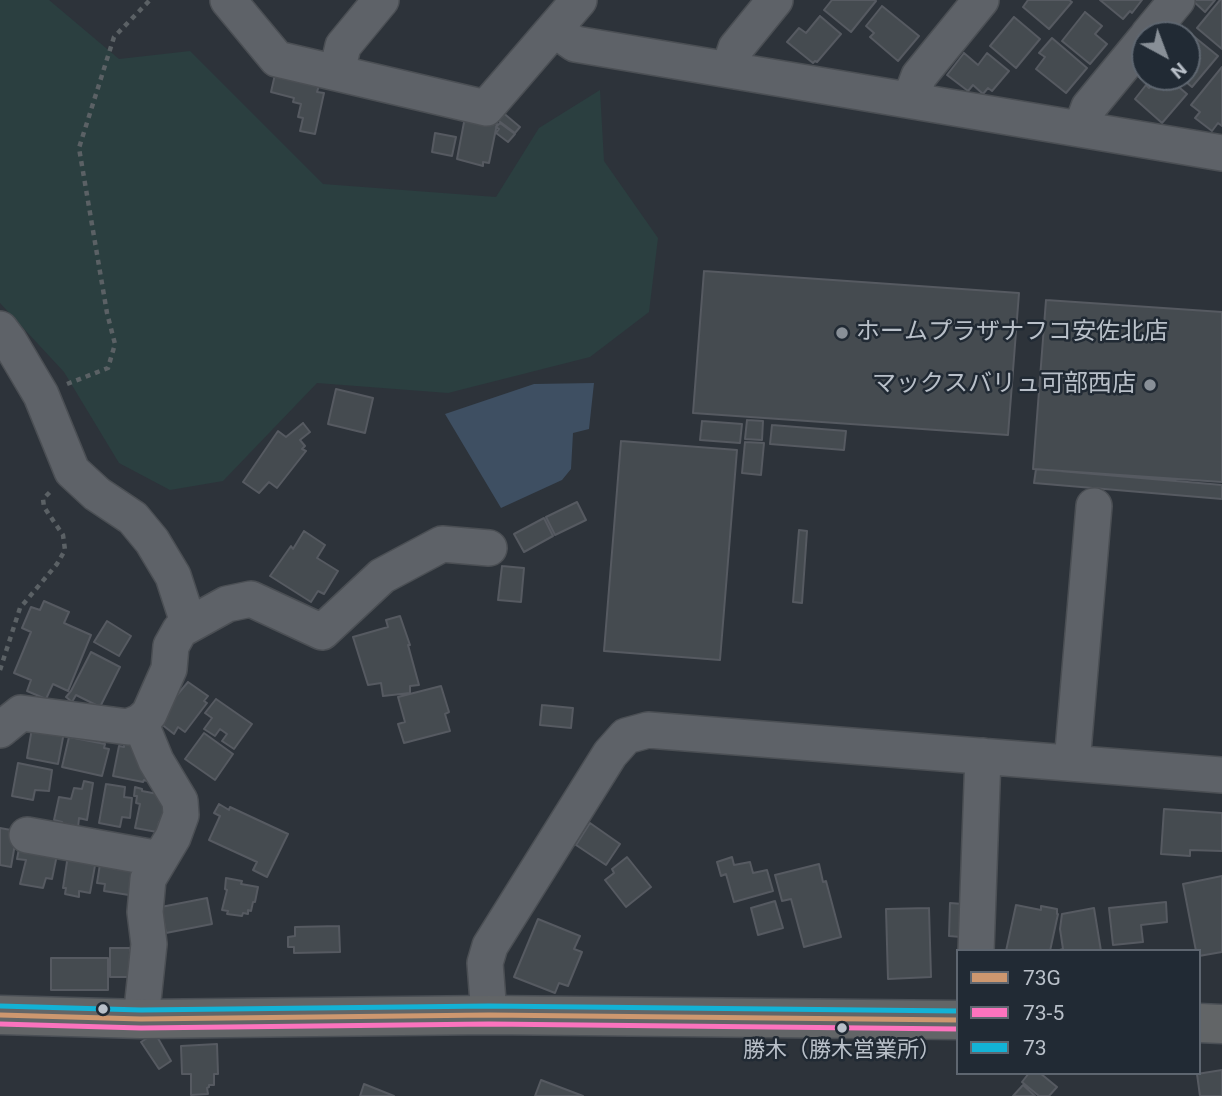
<!DOCTYPE html>
<html>
<head>
<meta charset="utf-8">
<style>
	body { margin:0 }
	#map { position:relative; width:1222px; height:1096px; overflow:hidden; background:#2d333a; font-family:Roboto,sans-serif }
	canvas { display:block }
	.legend { position:absolute; left:956px; top:949px; width:245px; height:126px; box-sizing:border-box; background:#212a34; border:2px solid #5e6670; margin:0; padding:9px 12px; list-style:none; font-size:21px; color:#b9c0c9 }
	.legend li { display:flex; align-items:center; gap:14px; height:35px }
	.legend b { width:35px; border:2px solid #5e6670 }
	.north { position:absolute; left:1131px; top:21px; width:70px; height:70px; box-sizing:border-box; background:#212a34; border:2px solid #5e6670; border-radius:50%; rotate:139deg; font-size:19px; font-weight:700; line-height:28px; text-align:center; color:#b9c0c9 }
	.north::after { content:''; display:block; margin:auto; width:24px; height:32px; background:#888f97; clip-path:polygon(50% 0,100% 100%,50% 72%,0 100%) }
</style>
</head>
<body>
<div id="map">
<canvas width="1222" height="1096"></canvas>
<ul class="legend">
<li><b style="height:9px;background:#cd976f"></b>73G</li>
<li><b style="height:9px;background:#fc73be"></b>73-5</li>
<li><b style="height:9px;background:#13b2d5"></b>73</li>
</ul>
<div class="north">N</div>
</div>
<script>
const c = document.querySelector('canvas').getContext('2d');
c.lineJoin = 'round';
function fill(path, color) {
  c.fillStyle = color;
  c.fill(path, 'evenodd');
}
function shape(rows) {
  const path = new Path2D();
  for (const r of rows) {
    path.moveTo(r[0], r[1]);
    for (let i = 2; i < r.length; i += 2) path.lineTo(r[i], r[i + 1]);
  }
  return path;
}
function trace(path, color, width, dash) {
  c.strokeStyle = color;
  c.lineWidth = width;
  c.lineCap = dash ? 'butt' : 'round';
  c.setLineDash(dash || []);
  c.stroke(path);
}
function label(font, color, halo, rows, align = 'center') {
  c.font = font + ' Roboto,"Noto Sans JP",sans-serif';
  c.lineWidth = 5;
  c.setLineDash([]);
  c.textBaseline = 'middle';
  c.strokeStyle = halo;
  c.fillStyle = color;
  for (const [text, x, y, turn = 0] of rows) {
    c.save();
    c.translate(x, y);
    c.rotate((+turn || 0) * Math.PI / 180);
    c.textAlign = isNaN(turn) ? turn : align;
    if (halo) c.strokeText(text, 0, 0);
    c.fillText(text, 0, 0);
    c.restore();
  }
}
fill(shape([
	[0,0,49,0,119,59,190,51,323,184,496,197,539,128,600,90,604,161,658,238,649,312,590,357,448,393,317,383,223,481,170,490,119,463,64,372,0,303]
]), '#2b3f40');
fill(shape([
	[594,383,589,429,573,433,571,469,562,480,501,508,445,414,534,384]
]), '#3e4f62');
const building = shape([
	[832,0,875,0,876,1,851,32,824,10,832,0],
	[1028,0,1069,0,1072,2,1049,29,1023,7,1028,0],
	[1100,0,1142,0,1132,13,1130,11,1123,19,1100,0],
	[1192,0,1215,0,1205,12,1192,0],
	[1220,0,1222,0,1222,49,1197,28,1220,0],
	[882,6,919,36,898,61,870,37,874,33,866,26,882,6],
	[1085,12,1102,26,1095,34,1107,44,1090,64,1062,41,1085,12],
	[820,16,841,34,817,62,815,61,813,63,787,42,799,28,806,33,820,16],
	[1014,17,1040,39,1016,68,990,46,1014,17],
	[1192,35,1218,56,1192,87,1180,77,1187,77,1187,40,1192,35],
	[1052,38,1087,68,1066,93,1036,69,1045,57,1039,53,1052,38],
	[964,53,978,65,987,53,1009,71,992,91,988,88,983,94,973,85,968,91,947,75,964,53],
	[1145,57,1145,77,1154,77,1148,84,1133,72,1145,57],
	[1222,67,1222,126,1218,123,1212,131,1195,118,1200,112,1191,105,1222,67],
	[276,70,320,82,317,92,324,93,315,134,300,131,303,118,298,117,301,104,293,102,294,98,271,92,276,70],
	[1159,77,1167,77,1187,94,1162,123,1135,99,1146,85,1149,88,1159,77],
	[501,111,520,127,515,133,495,118,501,111],
	[465,117,497,124,489,163,483,162,483,166,457,159,465,117],
	[500,123,515,134,508,142,496,133,499,129,496,127,500,123],
	[435,133,456,137,452,156,432,152,435,133],
	[704,271,1019,293,1008,435,693,413,704,271],
	[1046,300,1222,312,1222,482,1033,469,1046,300],
	[336,389,373,398,365,433,328,424,336,389],
	[747,420,763,421,762,440,745,439,747,420],
	[702,421,742,424,740,443,700,440,702,421],
	[303,423,310,432,300,440,305,446,302,449,306,451,277,488,269,482,259,493,243,482,278,431,286,437,303,423],
	[772,425,846,431,844,450,770,444,772,425],
	[621,441,737,450,720,660,604,651,621,441],
	[745,442,764,443,761,475,742,473,745,442],
	[1036,469,1222,485,1222,499,1034,483,1036,469],
	[577,502,586,520,555,535,546,517,577,502],
	[544,518,553,536,524,552,514,534,544,518],
	[799,530,807,531,802,603,793,602,799,530],
	[304,531,325,545,317,558,338,571,324,594,318,591,311,602,270,576,291,546,293,549,304,531],
	[502,566,524,568,521,602,498,600,502,566],
	[44,601,69,612,64,623,91,635,68,691,53,684,46,699,27,691,31,680,14,673,31,632,22,628,31,607,40,610,44,601],
	[400,616,410,645,408,645,419,685,410,686,410,693,383,696,381,683,368,685,353,637,388,627,386,620,400,616],
	[107,621,131,636,119,656,94,642,107,621],
	[91,652,120,667,100,707,76,695,72,702,66,697,71,691,91,652],
	[188,682,208,696,204,701,207,703,185,732,178,727,174,734,156,720,188,682],
	[441,686,449,712,445,714,450,731,404,743,398,724,405,722,398,697,441,686],
	[216,699,252,724,234,749,222,741,227,734,220,729,215,736,204,729,212,718,205,713,216,699],
	[542,705,573,708,571,728,540,725,542,705],
	[33,722,65,727,58,764,27,758,33,722],
	[204,733,233,754,215,780,185,759,204,733],
	[69,737,105,744,104,748,109,749,102,776,62,767,69,737],
	[124,743,141,746,150,782,144,780,143,782,113,776,119,746,124,747,124,743],
	[18,763,52,770,49,791,35,790,33,800,12,796,18,763],
	[84,781,93,783,87,820,79,818,78,828,61,825,62,822,54,820,59,797,71,799,74,788,82,789,84,781],
	[106,784,125,787,124,797,132,798,130,818,122,817,120,827,99,823,106,784],
	[135,787,142,789,142,791,163,795,166,823,159,822,157,832,135,828,140,804,136,803,137,796,134,796,135,787],
	[219,804,229,810,230,807,288,834,267,877,253,870,257,862,209,840,220,816,214,813,219,804],
	[1164,809,1222,813,1222,851,1190,850,1190,856,1161,854,1164,809],
	[590,823,620,844,606,865,576,845,590,823],
	[0,828,11,830,10,838,16,838,11,867,0,865,0,828],
	[21,838,58,850,52,879,46,878,43,888,20,884,26,860,17,859,21,838],
	[68,855,96,860,90,893,79,891,79,897,65,894,66,888,63,888,68,855],
	[627,857,651,887,626,907,605,880,614,873,612,869,627,857],
	[732,857,734,865,750,862,753,873,767,870,773,891,734,902,726,874,721,876,717,862,732,857],
	[101,858,141,866,135,896,104,891,105,884,97,883,101,858],
	[819,864,823,882,826,881,841,937,804,947,791,899,782,901,775,875,819,864],
	[1222,876,1222,952,1199,956,1199,951,1196,951,1183,884,1222,876],
	[226,878,242,881,241,884,258,887,255,902,253,902,251,911,248,910,248,914,243,913,242,916,227,914,228,911,222,910,227,890,225,889,226,878],
	[207,898,212,924,166,933,161,907,207,898],
	[775,901,783,928,758,935,751,908,775,901],
	[1166,902,1167,922,1141,925,1143,942,1113,945,1109,908,1166,902],
	[950,903,963,904,961,937,949,936,950,903],
	[1016,905,1041,910,1041,906,1057,909,1057,914,1058,914,1050,951,1006,951,1016,905],
	[929,908,931,977,888,979,886,909,929,908],
	[1094,908,1101,951,1056,951,1063,949,1060,929,1062,914,1094,908],
	[538,919,580,936,574,949,582,952,568,986,559,983,555,993,514,977,538,919],
	[339,926,340,952,294,953,294,947,288,947,288,937,295,936,295,927,339,926],
	[110,948,130,948,130,977,110,977,110,948],
	[51,958,108,958,108,990,51,990,51,958],
	[155,1033,171,1061,159,1069,141,1042,155,1033],
	[217,1044,218,1074,214,1074,214,1085,209,1085,209,1087,207,1088,208,1094,191,1095,191,1074,182,1074,181,1046,217,1044],
	[1222,1070,1222,1096,1200,1096,1197,1074,1222,1070],
	[1029,1073,1040,1073,1057,1087,1049,1096,1039,1096,1022,1082,1029,1073],
	[541,1080,583,1096,535,1096,541,1080],
	[364,1084,394,1096,360,1096,364,1084],
	[1023,1085,1035,1096,1013,1096,1023,1085]
]);
fill(building, '#454b50');
trace(building, '#565a61', 2);
const minor = shape([
	[228,0,277,59,486,108,579,0],
	[555,30,575,44,1222,153],
	[1148,35,1177,0],
	[729,69,736,48,775,0],
	[337,72,343,46,381,0],
	[910,100,919,76,981,0],
	[1081,129,1089,107,1145,39],
	[0,329,9,341,41,395,72,471,97,494,133,518,152,541,173,576,189,625],
	[140,722,156,761,180,801,181,815,173,837,148,879,145,912,149,944,141,1019],
	[0,730,21,713,128,727,140,722,149,714,169,669,171,646,180,630,227,604,251,599,322,632,382,576,442,544,489,548],
	[1072,763,1094,506],
	[27,835,160,859],
	[976,951,983,756],
	[489,1015,485,963,490,946,610,754,626,736,648,730,1222,775]
]);
const highway = shape([
	[0,1015,141,1019,489,1015,958,1020],
	[1199,1023,1222,1024]
]);
trace(minor, '#4b4f54', 38);
trace(highway, '#4a4f55', 41);
trace(shape([
	[67,384,108,368,115,344,107,313,79,148,114,37,150,0],
	[0,670,20,608,57,564,65,550,63,535,44,507,43,499,51,491]
]), '#5b6165', 4.5, [5, 5]);
trace(minor, '#5e6268', 35);
trace(highway, '#626567', 38);
trace(shape([
	[0,1015,141,1019,489,1015,958,1020]
]), '#cd976f', 5);
trace(shape([
	[0,1024,141,1028,489,1024,958,1029]
]), '#fc73be', 5);
trace(shape([
	[0,1006,141,1010,489,1006,958,1011]
]), '#13b2d5', 5);
for (const [x, y, r, color] of [
	[842,333,7,"#888f97"],
	[1150,385,7,"#888f97"],
	[103,1009,6,"#b9c0c9"],
	[842,1028,6,"#b9c0c9"]
]) {
  const dot = new Path2D();
  dot.arc(x, y, r, 0, 2 * Math.PI);
  c.fillStyle = color;
  c.fill(dot);
  trace(dot, '#212a34', 2.5);
}
label('22px', '#b9c0c9', '#212a34', [
	["勝木（勝木営業所）",842,1051]
]);
label('24px', '#b9c0c9', '#212a34', [
	["ホームプラザナフコ安佐北店",856,333],
	["マックスバリュ可部西店",1136,385,"right"]
], 'left');
</script>
</body>
</html>
